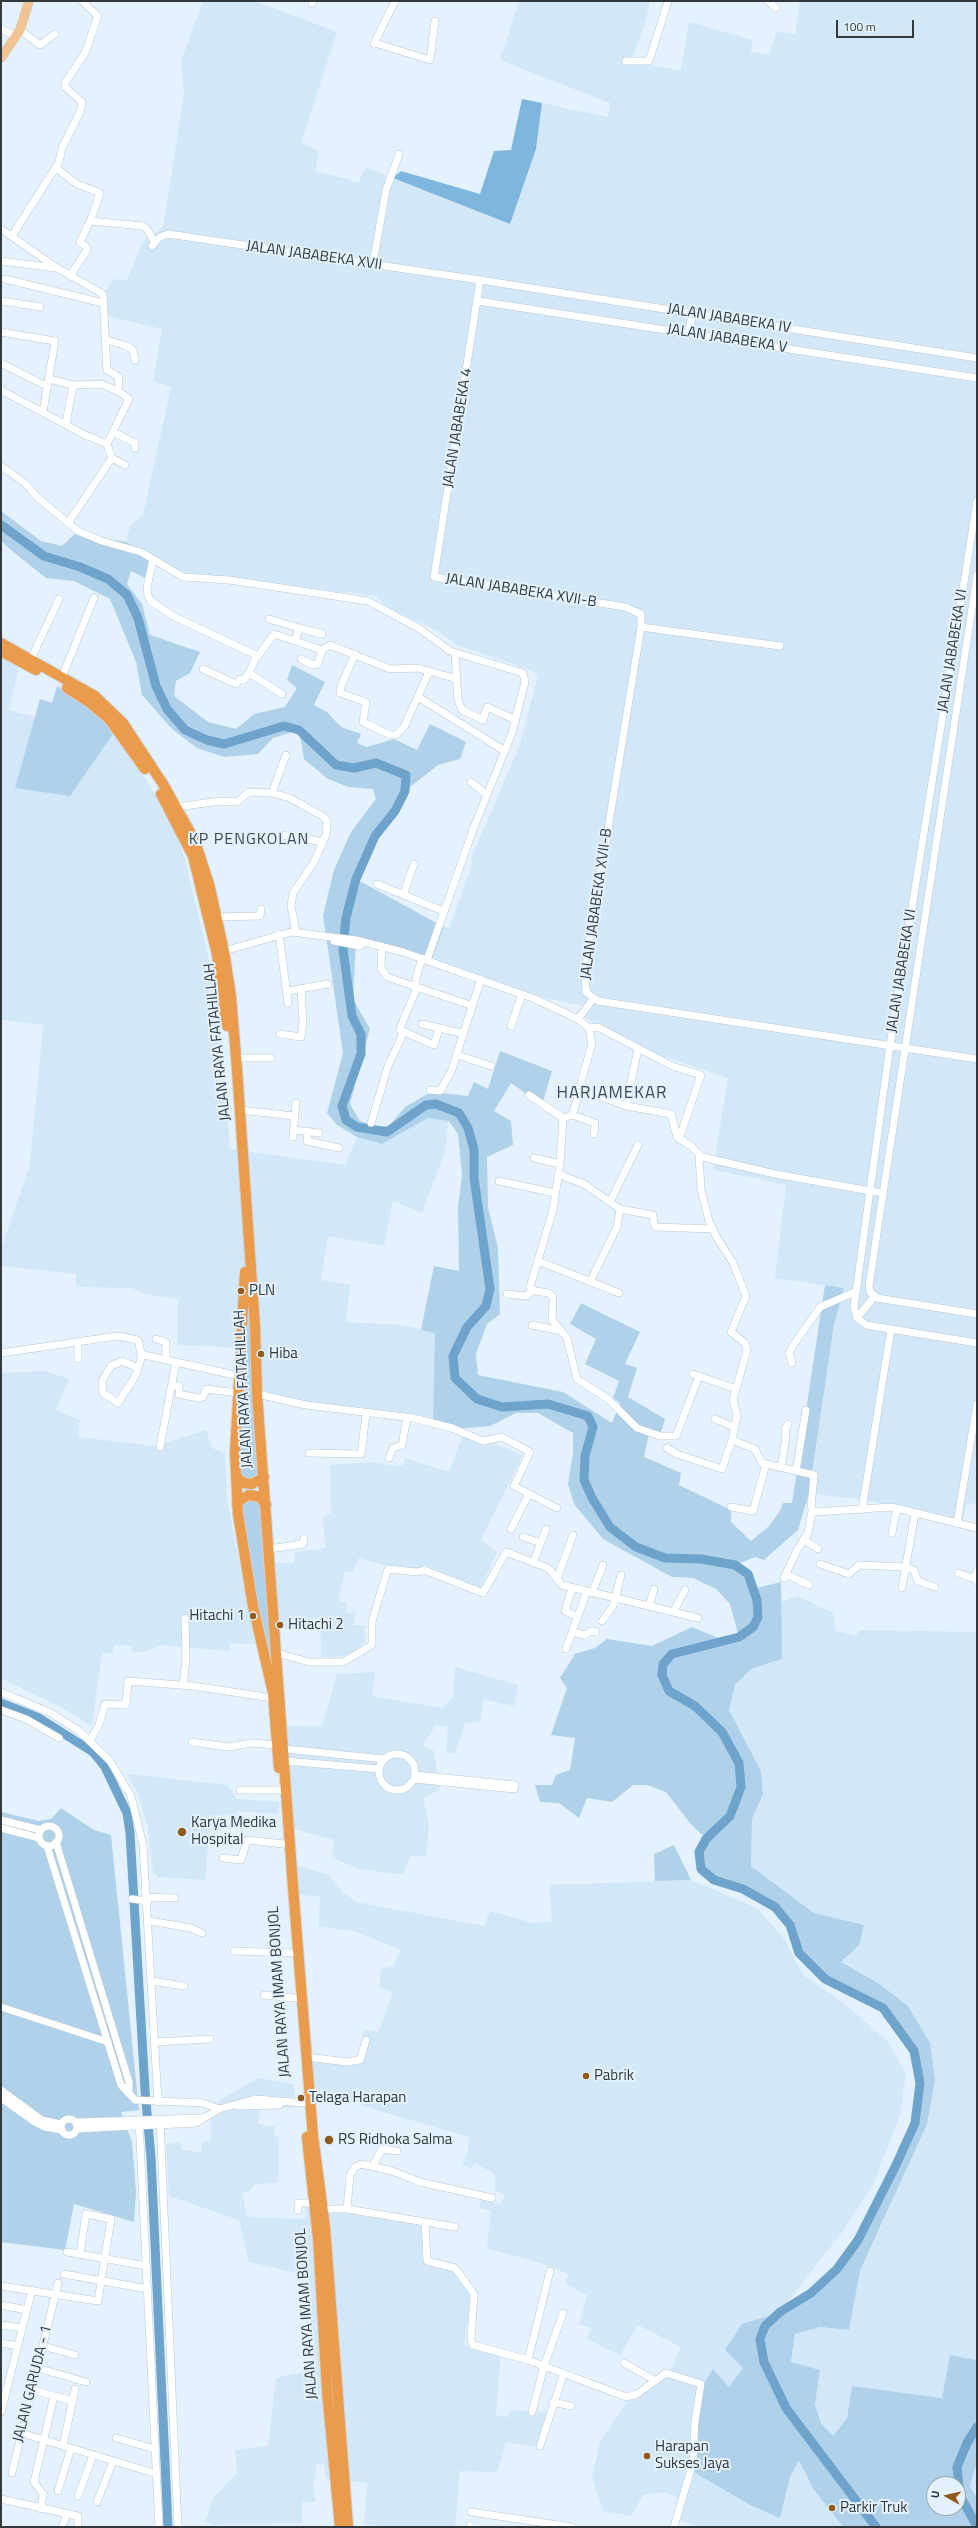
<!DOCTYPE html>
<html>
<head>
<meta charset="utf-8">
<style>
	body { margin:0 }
	#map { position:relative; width:978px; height:2528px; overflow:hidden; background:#e3f2fe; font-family:"Titillium Web",sans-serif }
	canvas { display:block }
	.frame { position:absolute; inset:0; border:2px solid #32383c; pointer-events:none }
	.north { position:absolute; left:926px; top:2476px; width:40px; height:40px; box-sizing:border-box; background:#e3f2fe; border:1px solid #9ca8b0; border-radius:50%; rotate:278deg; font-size:11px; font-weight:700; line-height:16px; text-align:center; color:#32383c }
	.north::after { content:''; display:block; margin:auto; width:14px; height:18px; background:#935917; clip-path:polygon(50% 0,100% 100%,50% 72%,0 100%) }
	.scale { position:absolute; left:836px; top:20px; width:78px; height:18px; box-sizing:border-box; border:2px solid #32383c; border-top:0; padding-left:5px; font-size:12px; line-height:14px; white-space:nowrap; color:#32383c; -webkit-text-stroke:3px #e3f2fe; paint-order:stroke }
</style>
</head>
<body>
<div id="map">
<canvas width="978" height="2528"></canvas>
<div class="frame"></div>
<div class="north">U</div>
<div class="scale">100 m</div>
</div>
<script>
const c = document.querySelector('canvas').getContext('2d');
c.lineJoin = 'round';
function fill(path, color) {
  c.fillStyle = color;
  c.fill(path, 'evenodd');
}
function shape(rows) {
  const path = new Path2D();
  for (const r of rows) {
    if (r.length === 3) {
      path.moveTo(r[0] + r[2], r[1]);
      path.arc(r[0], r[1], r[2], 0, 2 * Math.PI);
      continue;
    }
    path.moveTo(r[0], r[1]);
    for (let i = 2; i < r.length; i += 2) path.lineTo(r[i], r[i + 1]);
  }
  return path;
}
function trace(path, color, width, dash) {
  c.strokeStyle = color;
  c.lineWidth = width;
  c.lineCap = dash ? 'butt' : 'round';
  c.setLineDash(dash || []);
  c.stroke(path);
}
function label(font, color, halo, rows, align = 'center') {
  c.font = font + ' "Titillium Web",sans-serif';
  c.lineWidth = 4;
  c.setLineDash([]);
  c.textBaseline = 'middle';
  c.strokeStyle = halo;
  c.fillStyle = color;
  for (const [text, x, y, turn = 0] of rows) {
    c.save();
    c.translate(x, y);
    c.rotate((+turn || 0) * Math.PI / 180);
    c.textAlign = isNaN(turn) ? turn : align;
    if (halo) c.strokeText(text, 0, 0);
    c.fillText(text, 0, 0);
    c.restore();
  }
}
fill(shape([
	[203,1,255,1,337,32,301,143,319,151,315,171,359,182,365,167,510,224,536,149,542,103,608,117,610,103,500,60,519,1,650,1,646,20,631,62,681,70,689,22,752,40,751,52,770,54,776,32,795,34,800,1,977,1,977,1504,967,1503,962,1522,899,1505,809,1493,834,1325,844,1288,775,1278,786,1185,713,1170,728,1078,650,1052,582,1016,584,1006,541,997,432,959,444,927,449,929,471,867,472,856,519,747,538,676,533,671,457,645,437,631,389,608,376,596,179,572,126,542,130,525,143,515,171,387,153,381,162,329,108,316,105,296,109,284,116,279,127,280,143,241,163,227,184,94,181,61],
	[1,653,20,663,9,710,35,717,16,788,115,731,170,818,184,856,215,985,230,1149,345,1165,357,1137,382,1144,428,1118,449,1121,444,1154,422,1213,393,1201,384,1246,328,1236,321,1280,350,1285,346,1322,404,1325,436,1333,433,1423,409,1418,397,1412,364,1413,262,1395,260,1349,177,1345,178,1299,145,1294,132,1288,76,1287,76,1274,1,1266,1,1249,30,1164,43,1025,1,1020],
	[45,1371,69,1379,56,1410,80,1420,78,1437,155,1446,206,1430,212,1448,225,1453,227,1499,255,1644,230,1643,229,1651,161,1645,144,1652,132,1652,132,1646,114,1645,113,1654,102,1653,92,1726,61,1707,1,1678,1,1373],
	[464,1432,523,1455,481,1540,497,1552,481,1588,424,1565,415,1573,359,1558,353,1572,345,1572,338,1600,347,1603,346,1613,356,1612,353,1625,365,1625,365,1641,357,1650,340,1657,321,1657,320,1618,311,1619,309,1630,280,1628,275,1563,294,1563,295,1552,326,1548,322,1518,331,1513,330,1465,371,1462,403,1467,405,1458,449,1472],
	[798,1596,833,1613,836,1631,856,1636,859,1630,977,1632,977,2360,950,2356,942,2398,852,2386,847,2418,833,2436,821,2423,815,2404,820,2370,791,2363,795,2334,820,2327,849,2330,860,2271,888,2212,935,2080,878,1983,841,1962,859,1945,864,1925,814,1913,751,1866,752,1819,763,1794,761,1771,729,1710,735,1685,751,1669,782,1659,780,1602],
	[455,1667,518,1685,514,1706,484,1699,480,1722,465,1723,455,1754,446,1752,448,1727,436,1725,423,1745,434,1751,440,1789,423,1799,429,1824,426,1856,410,1856,403,1875,360,1869,332,1858,334,1840,294,1829,286,1725,322,1726,337,1674,375,1672,372,1696,442,1708,453,1697],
	[127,1774,228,1785,237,1799,279,1802,278,1814,237,1811,236,1816,211,1815,205,1880,157,1877,157,1874,153,1874,148,1828,138,1794],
	[298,1866,329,1875,342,1891,356,1902,484,1926,490,1911,533,1923,552,1921,549,1885,691,1880,757,1908,785,1940,803,1975,844,2003,888,2042,906,2073,900,2115,873,2185,843,2231,779,2313,742,2324,744,2368,729,2387,712,2370,692,2471,750,2505,780,2518,790,2477,799,2459,814,2490,843,2527,701,2527,680,2521,685,2501,665,2492,643,2495,631,2516,603,2511,592,2477,600,2441,634,2392,669,2373,681,2347,638,2325,620,2355,587,2339,591,2328,579,2324,587,2295,565,2283,569,2274,540,2263,487,2248,491,2211,479,2208,481,2198,501,2205,505,2195,495,2190,495,2174,475,2163,471,2169,462,2164,468,2149,469,2137,373,2109,315,2088,311,2053,355,2061,365,2030,378,2032,393,1993,379,1986,381,1969,394,1966,400,1950,357,1932,319,1926,320,1897,297,1894],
	[259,2078,294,2084,295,2108,260,2106,258,2124,275,2126,274,2135,279,2137,278,2182,254,2185,250,2191,242,2192,247,2217,306,2219,305,2204,423,2219,422,2261,449,2265,472,2290,464,2345,501,2353,496,2416,508,2417,511,2410,549,2412,536,2447,506,2442,497,2472,460,2471,455,2527,392,2527,364,2524,367,2483,326,2479,324,2465,317,2464,313,2487,316,2502,302,2502,302,2523,217,2525,205,2522,214,2497,237,2473,235,2450,268,2446,276,2378,316,2369,308,2276,249,2262,239,2220,169,2196,166,2144,181,2142,181,2149,201,2153,203,2142,211,2140,211,2118,220,2100],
	[977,2462,977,2498,970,2486]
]), '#d2e8f9');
fill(shape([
	[1,511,41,541,62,546,79,530,100,538,126,542,152,556,145,578,131,571,127,584,142,604,150,635,200,652,190,673,176,681,174,696,208,722,236,729,254,714,285,707,297,688,287,680,292,665,325,682,314,705,327,712,341,727,361,734,357,743,367,747,394,739,417,750,430,724,466,742,460,759,438,765,405,791,394,812,375,836,356,879,444,927,432,959,356,941,353,999,370,1029,350,1104,360,1121,375,1126,389,1126,405,1107,431,1092,468,1096,474,1082,488,1089,500,1051,552,1071,542,1105,511,1083,494,1111,511,1121,513,1145,487,1157,488,1207,498,1248,500,1314,487,1324,476,1354,478,1375,563,1392,612,1423,620,1403,613,1398,619,1381,585,1364,596,1339,570,1324,581,1303,640,1332,625,1364,637,1368,628,1397,665,1419,661,1432,649,1433,644,1457,681,1473,679,1485,731,1510,731,1522,751,1541,769,1526,780,1511,783,1503,792,1503,825,1285,844,1288,834,1325,809,1493,798,1530,764,1560,755,1557,735,1565,748,1574,753,1589,781,1582,782,1659,751,1669,735,1685,729,1710,761,1771,763,1794,752,1819,751,1866,814,1913,864,1925,859,1945,841,1962,878,1983,908,2006,930,2043,935,2080,927,2124,860,2271,849,2330,820,2327,795,2334,791,2362,820,2370,815,2404,821,2423,833,2436,847,2418,852,2386,942,2398,950,2355,977,2360,977,2462,970,2486,977,2498,977,2527,843,2527,814,2490,799,2460,790,2477,780,2518,750,2505,692,2471,698,2393,713,2369,729,2387,743,2368,725,2350,742,2324,779,2313,811,2293,837,2269,858,2240,894,2170,915,2123,920,2083,914,2051,883,2008,825,1979,799,1953,790,1925,775,1907,743,1889,714,1880,701,1869,699,1852,706,1839,690,1823,666,1792,647,1785,633,1785,612,1802,587,1798,579,1818,559,1803,540,1802,535,1785,552,1785,556,1775,570,1770,575,1738,551,1735,567,1688,560,1678,575,1654,595,1648,607,1639,652,1646,692,1627,726,1641,739,1637,730,1604,716,1589,693,1578,672,1577,603,1539,574,1504,568,1484,573,1453,573,1433,538,1413,516,1413,490,1426,454,1429,433,1423,435,1333,421,1330,434,1266,459,1271,458,1207,462,1175,458,1134,449,1121,428,1118,382,1144,357,1137,337,1125,327,1113,343,1053,323,915,334,870,351,832,376,799,373,789,348,787,328,779,304,759,299,730,273,738,258,754,224,757,197,748,172,729,142,695,136,662,110,599,74,581,46,578,11,550,1,541],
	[934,2484,958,2484,958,2508,934,2508],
	[57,686,90,706,115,731,70,796,15,788,40,699,52,703],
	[238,1163,243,1163,264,1477,243,1483,235,1463,245,1271],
	[260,1497,293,1881,287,1881,277,1745,240,1500],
	[61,1808,94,1830,111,1835,139,2110,121,2112,132,2142,136,2192,134,2222,74,2204,65,2250,1,2242,1,1812,39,1821,51,1819],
	[674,1845,691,1880,655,1881,654,1854]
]), '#b0d1ea');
fill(shape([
	[522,99,542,103,536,149,510,224,393,178,401,171,480,194,494,151,511,150]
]), '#7fb6de');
trace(shape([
	[1,525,44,556,80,567,108,579,127,595,138,618,156,686,167,709,185,730,207,740,224,744,284,726,299,730,336,765,354,768,376,763,406,775,405,791,395,811,375,836,356,879,346,918,343,949,352,1016,361,1034,361,1054,342,1106,346,1120,357,1127,387,1132,426,1105,436,1104,459,1113,468,1128,474,1149,474,1178,490,1289,486,1306,467,1327,453,1356,455,1378,477,1399,502,1407,548,1404,588,1416,593,1427,585,1456,584,1480,592,1498,610,1527,636,1547,665,1558,701,1559,735,1565,748,1574,757,1600,758,1617,753,1627,739,1637,672,1654,663,1664,662,1675,669,1691,695,1706,722,1732,739,1763,741,1787,730,1816,706,1839,699,1852,701,1869,714,1880,743,1889,775,1907,790,1925,799,1953,825,1979,883,2008,914,2051,920,2083,915,2123,896,2165,858,2240,837,2269,811,2293,780,2312,765,2326,760,2339,764,2362,786,2408,876,2527],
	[1,1703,39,1718,93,1752,105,1767,127,1813,130,1833,145,2090,151,2158,168,2527],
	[977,2427,967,2443,957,2467,960,2496,977,2526]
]), '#6ea4cb', 9);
const minor = shape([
	[768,1,776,8],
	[312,4,313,1],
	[1,29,15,36],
	[20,30,40,45,55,34],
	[375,43,430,60,435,21],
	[374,44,395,1],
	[626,61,649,61,668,1],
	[56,168,77,184,100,193,91,219,80,242,86,247,87,250,70,276],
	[90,221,143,226,147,229,155,243],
	[1,229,57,268,103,294,107,370,119,377,118,391,129,399,107,444,112,458,68,523],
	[12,236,59,162,62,148,80,112,82,102,65,87,65,83,85,53,98,16,82,1],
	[152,246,160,237,168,234,480,280,977,358],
	[1,261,55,268],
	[373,264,386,190,399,154],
	[5,279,103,303],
	[480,280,434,577,625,607,641,614,641,627],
	[1,301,40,307],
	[478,301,977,378],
	[1,332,55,341,43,412],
	[689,333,692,313],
	[107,340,127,346,133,350,135,360],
	[1,363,48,387],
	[49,379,73,385,66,423],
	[73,385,101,384,118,391],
	[1,390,85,435,107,444],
	[113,432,135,443,135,448],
	[112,458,125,465],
	[1,466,26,484,37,497,78,531,102,541,141,552,183,577,229,580,368,601,420,629,450,651,523,673,525,682,512,733,474,827,427,960],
	[977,501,890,1045,854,1307,857,1318,866,1325,977,1343],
	[153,559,147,587,148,596,151,601,173,616,258,656,274,634,322,650,330,645,390,669,418,668,457,679],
	[977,575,869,1286,870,1292,877,1298,977,1314],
	[269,619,299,628,295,641],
	[299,628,322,634],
	[780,646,641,627,585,970,586,992,598,1001,977,1059],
	[455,653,458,700,462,710,483,720,487,707,516,720],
	[355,654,341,686,340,693,366,702,363,722,390,735,396,735,404,727,429,672],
	[257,655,249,673,282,694],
	[31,659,59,599],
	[301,659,313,665,318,664,322,650],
	[203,669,236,684,240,679,244,680,249,673],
	[62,677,94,598],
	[418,697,505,751],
	[471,782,487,795],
	[272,793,286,755],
	[177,807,220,801,237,802,249,792,272,793,290,798,324,817,327,822,326,835,314,862,293,893,291,906,296,932],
	[282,835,323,842],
	[377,884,443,911],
	[403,895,414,864],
	[216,917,260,916,261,909],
	[279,934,288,1003],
	[334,941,360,946,363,943],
	[382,946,381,968,387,977,473,1006],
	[224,951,291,932,356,940,403,952,535,999,578,1019,589,1028,592,1044,581,1082,584,1090,626,1106,671,1114,677,1137,691,1146,702,1157,775,1174,882,1193],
	[287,991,328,984],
	[578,1019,593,999],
	[422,1024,461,1033],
	[511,1026,522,994],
	[589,1028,598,1027,672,1066,701,1075,679,1139],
	[400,1030,434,1045,439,1029],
	[280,1034,301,1037,303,1022,301,989],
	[457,1055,491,1066],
	[236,1058,271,1058],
	[581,1088,572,1115,563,1118,560,1164,553,1210,530,1287,535,1291,549,1293,553,1297,552,1320,567,1338,577,1379,608,1399,637,1428,660,1436,676,1436,699,1376],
	[430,1090,440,1091,451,1072,481,979],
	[529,1095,563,1118],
	[626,1106,638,1049],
	[240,1110,294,1116],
	[572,1115,595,1123,594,1134],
	[371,1123,388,1066,402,1036,400,1028,416,990,416,978,422,958],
	[294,1130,319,1133],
	[308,1131,307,1141,339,1148],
	[293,1137,296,1103],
	[699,1155,701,1190,709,1221,716,1236,733,1263,746,1296,731,1332,745,1343,747,1350,733,1400,737,1415,732,1440,755,1449,762,1463,814,1475,811,1507,814,1512,892,1507,977,1528],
	[534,1158,560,1164],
	[558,1174,584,1184,620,1209,653,1215,654,1225,656,1227,712,1229],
	[499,1181,555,1193],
	[610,1202,638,1145],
	[538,1261,619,1293],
	[590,1282,617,1227,620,1209],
	[507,1294,527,1296,532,1290],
	[857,1318,874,1297],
	[532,1325,561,1331],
	[156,1339,166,1342,166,1360],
	[1,1353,118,1336,138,1340,141,1353,144,1355,239,1376],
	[78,1359,78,1341],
	[792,1363,789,1353,794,1344,820,1307,855,1292],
	[138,1368,122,1361,111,1366,102,1381,103,1393,118,1403,136,1375,138,1368,140,1362,142,1354],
	[693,1374,736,1389],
	[172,1385,179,1386,179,1394,198,1398,203,1397,206,1389,238,1393],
	[257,1394,306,1405,413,1418,452,1428,483,1441,502,1437,530,1452,514,1486,557,1508],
	[715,1419,734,1427],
	[160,1447,176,1362],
	[667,1448,677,1454,722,1469,732,1440],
	[309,1453,361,1454,366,1414],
	[389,1458,393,1448,402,1445,407,1417],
	[781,1468,786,1437,785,1429,788,1424],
	[796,1471,806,1410],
	[731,1507,753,1511,766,1464],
	[862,1510,891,1329],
	[957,1523,977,1404],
	[511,1529,529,1494],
	[892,1533,897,1508],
	[523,1537,541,1543],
	[804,1540,818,1549],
	[269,1549,303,1544,304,1538],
	[533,1563,546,1529],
	[820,1564,849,1574,859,1565,905,1567,914,1570,918,1581,935,1587],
	[977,1571,975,1577,977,1581],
	[958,1573,975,1579],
	[786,1574,809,1585],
	[784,1578,797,1550,808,1533,812,1511],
	[557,1579,573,1535],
	[572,1588,565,1611,578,1617],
	[902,1588,915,1513],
	[592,1593,603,1565],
	[649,1606,654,1589],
	[674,1611,685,1590],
	[602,1621,613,1606,621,1575],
	[572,1632,585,1635,591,1631,596,1632],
	[566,1649,587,1591],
	[277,1653,309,1662,343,1662,372,1645,372,1621,388,1569,417,1572,424,1570,483,1593,506,1552,548,1568,562,1585,698,1618],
	[183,1685,186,1660,185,1618],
	[1,1692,51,1713,78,1730,110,1761,131,1796,143,1845,158,2102],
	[1,1710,26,1719,59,1738],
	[90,1740,99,1725,105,1704,126,1705,128,1681,193,1686,273,1698],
	[192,1742,228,1747,252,1743,277,1745],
	[285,1749,384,1759],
	[397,1772,18],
	[285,1761,379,1769],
	[414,1779,514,1789,515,1785,415,1775],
	[240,1790,280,1790],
	[1,1820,41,1830],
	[49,1836,10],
	[1,1828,39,1838],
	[56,1842,129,2082,129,2093],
	[47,1846,121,2085,135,2100,203,2103,219,2109],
	[223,1858,241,1860,247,1840,284,1844],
	[147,1897,175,1898],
	[132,1899,148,1901],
	[149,1921,191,1928,202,1933],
	[234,1951,292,1953],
	[152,1981,184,1986],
	[264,1995,295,1998],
	[1,2007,108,2042],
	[156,2042,210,2039],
	[307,2057,347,2062,360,2060,366,2040],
	[1,2090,42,2120,61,2124],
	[1,2098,33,2121,45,2127,62,2130],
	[238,2106,279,2105],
	[69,2127,8],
	[139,2120,159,2527],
	[160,2120,178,2527],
	[76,2122,203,2118],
	[77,2129,196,2123,219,2109,255,2099,304,2103],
	[373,2166,382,2149,397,2151],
	[322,2209,347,2209,455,2227],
	[347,2209,350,2175,355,2167,362,2164,392,2171,420,2182,492,2198],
	[298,2210,298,2203,314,2203],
	[425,2222,427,2261,455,2268,474,2294,471,2340,473,2345,528,2360,626,2397,637,2394,666,2373,701,2384,695,2421,693,2462,674,2527],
	[67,2252,147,2266],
	[64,2274,148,2289],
	[1,2286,98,2301,111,2219,86,2214,80,2254],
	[1,2305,27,2310],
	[1,2325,22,2328],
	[1,2343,18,2346],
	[43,2346,75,2355],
	[528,2360,550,2271],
	[624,2363,654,2380],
	[37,2368,86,2382],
	[32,2390,73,2401],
	[553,2402,571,2406],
	[1,2412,32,2290],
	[532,2412,544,2366,563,2313],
	[21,2433,157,2474],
	[116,2438,155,2449],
	[63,2446,75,2389],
	[540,2446,564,2373],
	[12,2473,58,2283],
	[58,2491,71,2448],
	[78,2496,93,2455],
	[1,2499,78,2516,78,2527],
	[97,2502,113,2461],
	[41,2509,43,2494,34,2482,54,2396],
	[471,2512,572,2527],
	[470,2525,470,2527],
	[62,2527,67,2514]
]);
const major = shape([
	[1,58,20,30,29,1]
]);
const highway = shape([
	[1,643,95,696,123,723,163,784,195,841,209,884,224,951,231,997,237,1069,255,1326,257,1394,293,1887,313,2136,325,2227,348,2527],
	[1,651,36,670],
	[67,688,89,702,110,720,145,769],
	[161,794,193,856,217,954,227,1026],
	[245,1272,235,1453,238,1514,253,1606,273,1693,279,1768],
	[236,1476,243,1483,252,1484,264,1477],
	[237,1504,240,1500,249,1495,260,1497,266,1505],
	[307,2137,318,2238,327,2391,340,2527]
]);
trace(minor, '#b9c8d3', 8);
trace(major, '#d2d3d4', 10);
trace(highway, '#d2d3d4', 12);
trace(minor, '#fff', 7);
trace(major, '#f2c393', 9);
trace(highway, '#ea9b4b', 10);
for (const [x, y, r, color] of [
	[241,1291,4,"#935917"],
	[261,1354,4,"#935917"],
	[253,1616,4,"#935917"],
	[280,1625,4,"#935917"],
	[182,1832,5,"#935917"],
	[586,2076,4,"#935917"],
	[301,2098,4,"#935917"],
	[329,2140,5,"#935917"],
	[647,2456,4,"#935917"],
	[832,2508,4,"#935917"]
]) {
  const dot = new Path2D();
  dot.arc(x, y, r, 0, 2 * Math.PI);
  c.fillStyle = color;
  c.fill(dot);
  trace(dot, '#e3f2fe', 1.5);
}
label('15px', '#32383c', '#e3f2fe', [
	["JALAN JABABEKA XVII",314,256,8],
	["JALAN JABABEKA IV",729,319,9],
	["JALAN JABABEKA V",727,339,9],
	["JALAN JABABEKA 4",458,428,-81],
	["JALAN JABABEKA XVII-B",521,591,9],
	["JALAN JABABEKA VI",953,651,-81],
	["JALAN JABABEKA XVII-B",597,904,-82],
	["JALAN JABABEKA VI",902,971,-81],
	["JALAN RAYA FATAHILLAH",218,1042,-96],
	["JALAN RAYA FATAHILLAH",244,1389,-93],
	["JALAN RAYA IMAM BONJOL",280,1992,-94],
	["JALAN RAYA IMAM BONJOL",307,2314,-94],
	["JALAN GARUDA - 1",33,2384,-76]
]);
label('15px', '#32383c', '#e3f2fe', [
	["PLN",249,1291],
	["Hiba",269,1354],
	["Hitachi 1",245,1616,"right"],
	["Hitachi 2",288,1625],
	["Karya Medika",191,1823],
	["Hospital",191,1840],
	["Pabrik",594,2076],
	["Telaga Harapan",309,2098],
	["RS Ridhoka Salma",338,2140],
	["Harapan",655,2447],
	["Sukses Jaya",655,2464],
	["Parkir Truk",840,2508]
], 'left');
c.letterSpacing = '1px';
label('16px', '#3e4b54', '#e3f2fe', [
	["KP PENGKOLAN",249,840]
]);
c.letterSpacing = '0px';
c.letterSpacing = '1px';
label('17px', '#3e4b54', '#e3f2fe', [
	["HARJAMEKAR",612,1094]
]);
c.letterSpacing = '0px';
</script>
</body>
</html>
